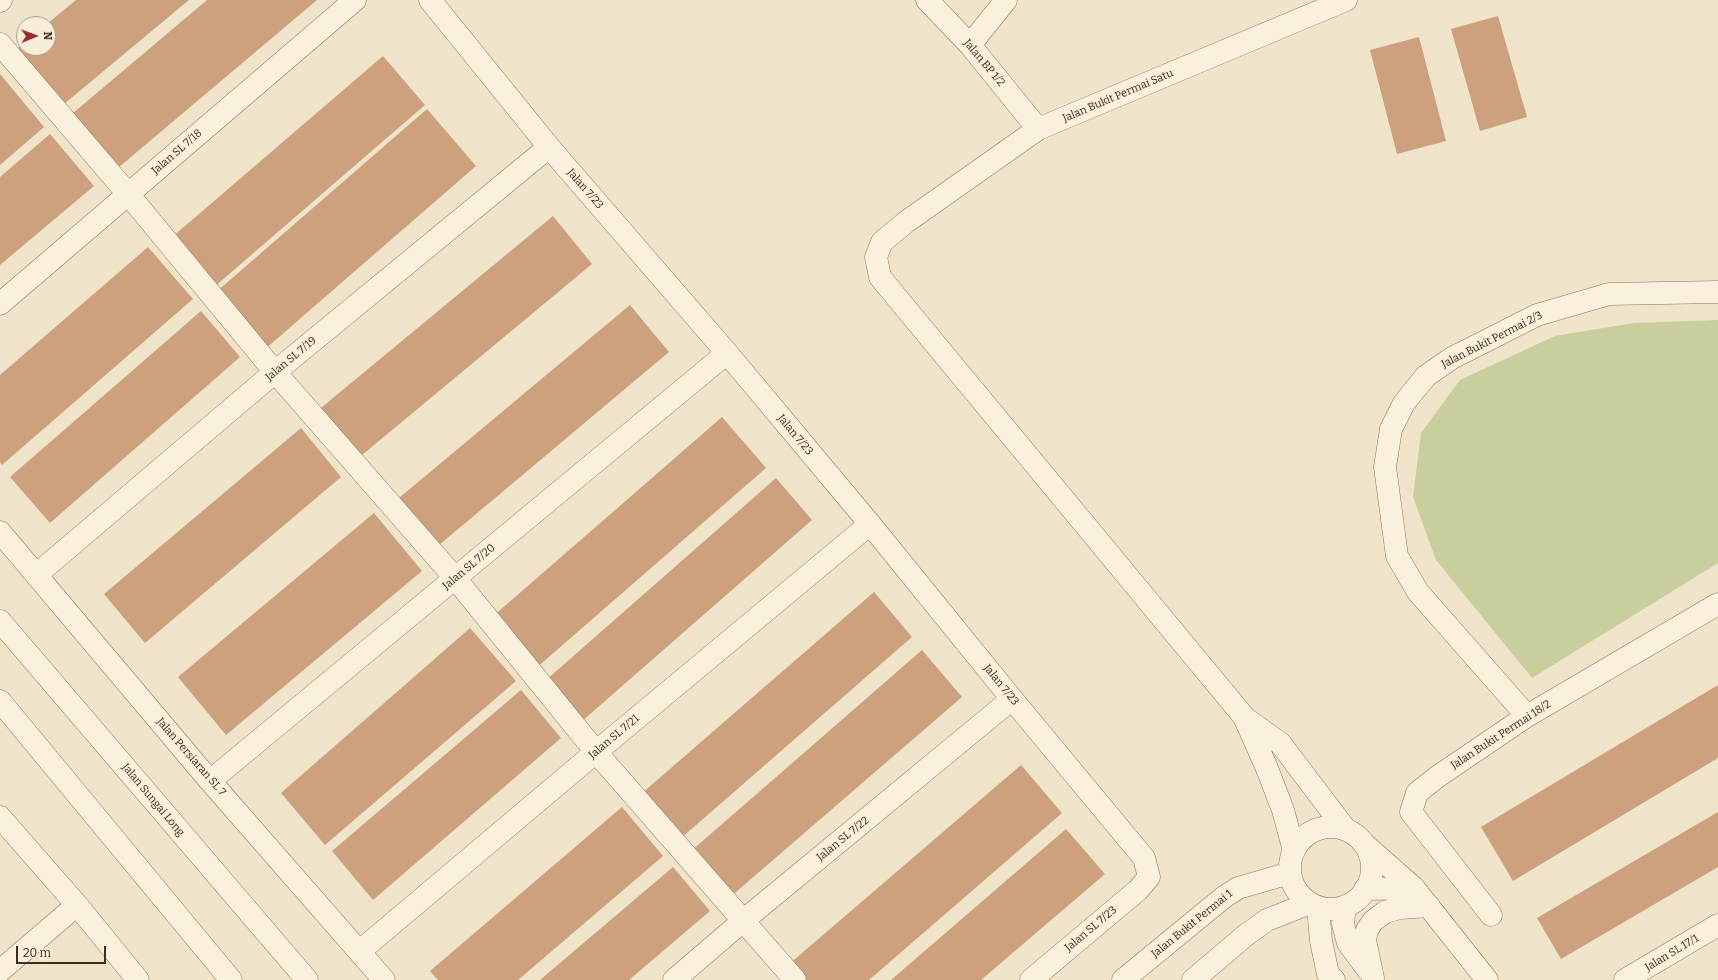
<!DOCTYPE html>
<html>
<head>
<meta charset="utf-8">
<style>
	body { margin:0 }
	#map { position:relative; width:1718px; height:980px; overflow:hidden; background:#efe4c9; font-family:Bitter,serif }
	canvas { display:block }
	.north { position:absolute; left:16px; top:16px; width:40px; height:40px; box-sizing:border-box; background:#f6eed8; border:1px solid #aca18e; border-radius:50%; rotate:89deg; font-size:11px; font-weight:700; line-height:16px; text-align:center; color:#3c2e20 }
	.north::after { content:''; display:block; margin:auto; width:14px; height:18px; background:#9c2c2c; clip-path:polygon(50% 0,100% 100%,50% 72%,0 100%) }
	.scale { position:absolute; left:16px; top:946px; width:90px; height:18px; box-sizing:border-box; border:2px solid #3c2e20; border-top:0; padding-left:5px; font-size:12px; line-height:14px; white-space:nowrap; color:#3c2e20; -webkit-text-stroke:3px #f6eed8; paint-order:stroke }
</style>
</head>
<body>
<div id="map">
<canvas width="1718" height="980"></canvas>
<div class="north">N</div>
<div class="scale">20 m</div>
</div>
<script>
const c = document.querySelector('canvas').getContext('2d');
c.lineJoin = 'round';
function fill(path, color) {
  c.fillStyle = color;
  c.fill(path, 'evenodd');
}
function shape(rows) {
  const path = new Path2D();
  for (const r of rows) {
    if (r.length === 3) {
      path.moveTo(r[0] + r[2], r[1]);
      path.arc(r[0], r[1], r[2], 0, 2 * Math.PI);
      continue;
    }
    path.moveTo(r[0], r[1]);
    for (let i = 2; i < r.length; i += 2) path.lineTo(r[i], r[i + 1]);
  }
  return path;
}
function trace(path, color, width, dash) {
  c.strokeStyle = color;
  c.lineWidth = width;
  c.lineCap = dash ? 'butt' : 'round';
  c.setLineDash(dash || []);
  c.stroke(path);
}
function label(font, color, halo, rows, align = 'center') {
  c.font = font + ' Bitter,serif';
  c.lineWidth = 3.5;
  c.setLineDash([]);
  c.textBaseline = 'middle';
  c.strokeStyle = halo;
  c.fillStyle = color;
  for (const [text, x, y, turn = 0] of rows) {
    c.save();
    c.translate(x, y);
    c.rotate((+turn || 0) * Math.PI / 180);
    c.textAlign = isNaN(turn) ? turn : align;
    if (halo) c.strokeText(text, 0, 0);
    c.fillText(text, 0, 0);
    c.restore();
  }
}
fill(shape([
	[1718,320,1718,563,1532,678,1436,560,1413,497,1421,433,1460,380,1555,336,1634,323]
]), '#c8ce9c');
fill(shape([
	[76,0,189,0,58,109,12,53,24,43,24,48,48,48,48,24,47,24],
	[207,0,317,0,112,173,66,119],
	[1498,16,1527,117,1480,131,1451,29],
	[1419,37,1446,141,1397,154,1370,50],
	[383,56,425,105,213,288,171,238],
	[0,74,44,127,0,165],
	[427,109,476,166,264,350,215,293],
	[50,134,94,186,0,265,0,177],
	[553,216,592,264,356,460,316,412],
	[148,247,193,299,2,465,0,462,0,375],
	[630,305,669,352,432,551,393,503],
	[201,311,240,357,50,523,10,477],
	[722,417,766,468,535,669,491,618],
	[301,428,341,477,145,643,104,594],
	[776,478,812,520,581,722,545,681],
	[374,513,422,571,226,735,178,677],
	[874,592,912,637,680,839,641,794],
	[470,628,516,681,325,845,281,793],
	[922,650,962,697,729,898,690,852],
	[1718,685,1718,758,1513,881,1481,827],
	[521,690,561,738,373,900,332,851],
	[1021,765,1062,813,869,980,801,980,788,965],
	[622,807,663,856,518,980,438,980,430,971],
	[1718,812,1718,867,1561,959,1537,918],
	[1066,829,1105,874,981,980,891,980],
	[673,867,710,911,629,980,540,980]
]), '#cda07e');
const minor = shape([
	[430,0,549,147,727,353,870,524,1012,699,1144,858,1149,877,1138,890,1031,980],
	[927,0,970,45,1038,129],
	[0,1,1,0],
	[0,44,128,194,275,372,455,578,596,752,795,980],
	[970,45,1006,0],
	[0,304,355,0],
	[0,532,210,781,384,980],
	[36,575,275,372,549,147],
	[0,621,307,980],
	[0,701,231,980],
	[1527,716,1418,592,1397,556,1385,467,1391,429,1404,403,1426,376,1452,358,1537,315,1609,294,1718,292],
	[1245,719,1266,766,1283,810,1294,851],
	[210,781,727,353],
	[0,817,77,905,138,980],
	[1331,868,41],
	[1346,830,1280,743,1245,718,898,299,880,277,876,257,882,242,906,222,1038,129,1346,0],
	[1364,844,1414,888,1487,980],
	[1365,889,1414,888],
	[1345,906,1343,924,1348,943,1368,970],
	[1318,907,1321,941,1328,974,1334,980],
	[1491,915,1411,812,1417,793,1437,777,1527,716,1718,604],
	[360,951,596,752,870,524],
	[0,971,77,905],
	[1373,978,1365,940,1367,930,1373,921,1385,912,1400,908,1429,906],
	[674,980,744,920,1012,699],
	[1123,980,1224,897,1238,888,1290,873],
	[1193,980,1246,935,1267,920,1310,903],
	[1625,980,1718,925]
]);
trace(minor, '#8c765d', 23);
trace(minor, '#f9f1dc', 22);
label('11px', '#3c2e20', '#f6eed8', [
	["Jalan BP 1/2",984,63,50],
	["Jalan Bukit Permai Satu",1118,96,-23],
	["Jalan SL 7/18",177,152,-41],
	["Jalan 7/23",585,189,49],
	["Jalan Bukit Permai 2/3",1492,340,-27],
	["Jalan SL 7/19",291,359,-40],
	["Jalan 7/23",795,435,50],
	["Jalan SL 7/20",469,567,-40],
	["Jalan 7/23",1001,685,51],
	["Jalan Bukit Permai 18/2",1501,735,-33],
	["Jalan SL 7/21",614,737,-40],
	["Jalan Persiaran SL 7",191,757,49],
	["Jalan Sungai Long",153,800,50],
	["Jalan SL 7/22",843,839,-39],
	["Jalan Bukit Permai 1",1192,924,-39],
	["Jalan SL 7/23",1091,929,-40],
	["Jalan SL 17/1",1672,953,-31]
]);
</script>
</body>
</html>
